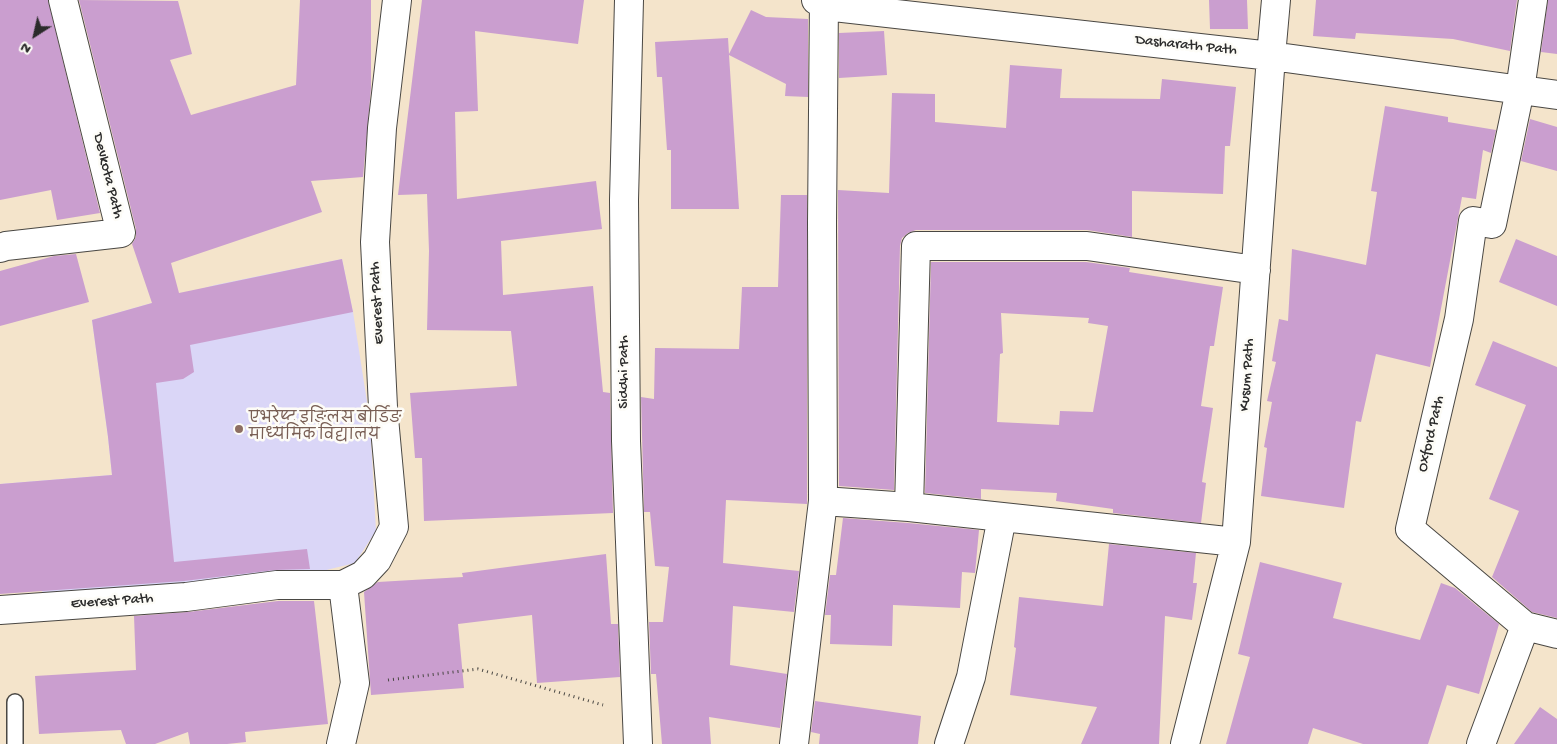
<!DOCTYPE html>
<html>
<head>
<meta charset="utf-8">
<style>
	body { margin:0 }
	#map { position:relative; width:1557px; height:744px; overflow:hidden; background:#f4e4cb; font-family:"Gochi Hand",sans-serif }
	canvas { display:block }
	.north { position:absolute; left:10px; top:10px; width:50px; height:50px; -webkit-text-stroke:4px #fdfcf7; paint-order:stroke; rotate:215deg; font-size:14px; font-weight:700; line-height:20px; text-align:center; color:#2b2b2b }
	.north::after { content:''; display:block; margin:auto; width:18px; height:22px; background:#2b2b2b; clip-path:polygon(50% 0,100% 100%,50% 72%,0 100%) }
</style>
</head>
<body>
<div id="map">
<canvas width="1557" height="744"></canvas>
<div class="north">N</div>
</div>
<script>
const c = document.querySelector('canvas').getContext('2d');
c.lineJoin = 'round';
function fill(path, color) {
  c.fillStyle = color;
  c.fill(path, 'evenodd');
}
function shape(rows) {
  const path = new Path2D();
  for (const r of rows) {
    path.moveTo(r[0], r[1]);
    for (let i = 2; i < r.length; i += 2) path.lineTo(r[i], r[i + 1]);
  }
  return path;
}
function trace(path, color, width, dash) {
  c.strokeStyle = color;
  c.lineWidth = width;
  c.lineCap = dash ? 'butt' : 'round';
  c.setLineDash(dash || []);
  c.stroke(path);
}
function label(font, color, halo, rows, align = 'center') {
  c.font = font + ' "Gochi Hand","Playpen Sans Deva",sans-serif';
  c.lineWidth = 5;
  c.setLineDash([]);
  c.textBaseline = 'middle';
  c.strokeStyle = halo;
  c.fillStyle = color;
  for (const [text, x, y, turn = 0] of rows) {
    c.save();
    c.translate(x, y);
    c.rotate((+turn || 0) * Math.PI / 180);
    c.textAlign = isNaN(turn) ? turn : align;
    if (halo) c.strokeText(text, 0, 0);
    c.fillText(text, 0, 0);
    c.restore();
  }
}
fill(shape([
	[342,259,353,312,370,421,376,531,355,563,310,574,43,601,38,540,0,484,112,475,108,437,92,320,215,285]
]), '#dad6f7');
fill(shape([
	[0,0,48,0,100,213,57,220,51,190,0,200],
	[79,0,178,1,192,54,170,60,191,115,296,85,300,0,371,0,371,88,363,177,311,181,322,212,171,263,179,293,342,259,353,312,190,345,194,372,183,379,156,383,174,562,307,549,310,569,275,570,184,581,0,594,0,484,112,475,108,437,92,320,152,303,132,244,136,237,136,229],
	[422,0,584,0,578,44,475,31,478,111,455,112,457,199,596,181,602,229,501,241,503,295,593,286,603,392,610,393,613,513,424,521,422,458,415,458,410,393,517,386,511,331,427,330,429,251,427,194,398,195],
	[1209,0,1247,0,1248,29,1210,29],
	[1316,0,1517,0,1510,51,1453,39,1356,33,1355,39,1313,36],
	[1548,0,1557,0,1557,54,1541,52],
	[751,10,766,17,808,19,808,97,785,96,786,84,729,55,739,209,671,209,671,150,667,150,662,77,657,77,655,42,728,38,729,54],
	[884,31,887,75,839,78,839,33],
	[1010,65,1062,69,1060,98,1160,99,1162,79,1236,87,1230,146,1225,146,1223,194,1132,191,1132,237,1087,230,916,230,908,233,902,238,900,246,894,490,839,486,838,190,889,193,892,93,935,94,935,122,1006,128],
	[1385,106,1448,117,1448,122,1496,130,1491,153,1483,150,1476,199,1462,197,1430,367,1376,354,1361,422,1356,421,1344,508,1261,496,1267,448,1264,447,1272,402,1267,401,1276,362,1272,361,1279,319,1288,321,1292,249,1366,265,1377,192,1371,191],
	[1530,119,1557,127,1557,171,1521,161],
	[781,195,807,195,807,504,726,500,723,563,799,571,794,612,733,606,730,665,787,674,780,728,709,717,711,744,662,744,656,674,651,674,649,622,663,622,669,567,655,566,650,512,644,512,641,397,654,399,655,348,739,349,742,287,778,287],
	[1516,239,1557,256,1557,306,1499,282],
	[76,254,89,302,0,326,0,271,54,256],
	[931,262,1086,262,1130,268,1129,272,1223,287,1214,346,1210,346,1201,406,1213,408,1202,482,1206,483,1201,523,1113,513,1113,509,1056,501,1057,493,981,489,981,499,925,493],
	[1001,313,1089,318,1088,323,1108,326,1093,412,1060,411,1059,425,997,422,1000,354,1003,353],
	[1493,341,1557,367,1557,618,1532,612,1492,577,1519,511,1489,499,1526,405,1475,385],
	[843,518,908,523,979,530,975,573,962,572,960,608,893,605,892,646,830,644,831,615,825,615,830,575,836,575],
	[1109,544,1196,553,1193,583,1197,583,1192,620,1165,616,1159,744,1081,744,1097,707,1010,695,1016,648,1014,647,1019,597,1103,606],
	[606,554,611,624,618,624,620,677,537,683,532,615,458,624,464,688,371,695,364,592,378,582,463,577,462,573],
	[1260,562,1342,583,1333,618,1420,640,1441,583,1455,588,1499,624,1479,694,1447,685,1428,744,1363,744,1313,728,1308,744,1226,744,1250,657,1238,654],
	[278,601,314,601,328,724,245,732,246,742,227,744,190,744,188,732,155,744,126,744,121,730,39,734,35,676,136,670,134,616,188,612],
	[815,701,921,716,918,744,819,744,820,734,811,732],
	[1540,707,1557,719,1557,744,1514,744]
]), '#ca9ecf');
const lane = shape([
	[15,702,15,744]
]);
const street = shape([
	[629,0,624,200,626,441,638,744],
	[816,0,825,6,1271,56,1557,95],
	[0,248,6,246,121,233,63,0],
	[823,501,822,223,824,0],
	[909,507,916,246,1087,246,1256,270],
	[343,585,363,575,377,560,394,527,383,407,375,242,382,128,397,0],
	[0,610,186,597,277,585,343,585,355,683,341,744],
	[1525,626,1557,634],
	[794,744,823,501,909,507,1236,542],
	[949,744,971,677,1002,517],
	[1185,744,1236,542,1271,56,1276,0],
	[1481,744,1525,626,1410,529,1459,319,1473,221,1492,224,1520,90,1533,0]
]);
trace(lane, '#494743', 18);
trace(street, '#494743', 30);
trace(shape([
	[388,680,478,669,603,705]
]), '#494743', 3, [1, 4]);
trace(lane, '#fff', 15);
trace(street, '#fff', 28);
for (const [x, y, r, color] of [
	[239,429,5,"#8d6e63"]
]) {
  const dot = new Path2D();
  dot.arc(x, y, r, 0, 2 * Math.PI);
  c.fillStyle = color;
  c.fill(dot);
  trace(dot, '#fdfcf7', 2);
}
label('15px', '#2b2b2b', '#fdfcf7', [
	["Dasharath Path",1186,46,6],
	["Devkota Path",107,176,76],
	["Everest Path",378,303,-93],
	["Siddhi Path",625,372,-90],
	["Kusum Path",1248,375,-86],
	["Oxford Path",1432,434,-77],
	["Everest Path",112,602,-4]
]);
label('15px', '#785e54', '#fdfcf7', [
	["एभरेष्ट इङ्लिस बोर्डिङ",249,420],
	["माध्यमिक विद्यालय",249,437]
], 'left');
</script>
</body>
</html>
